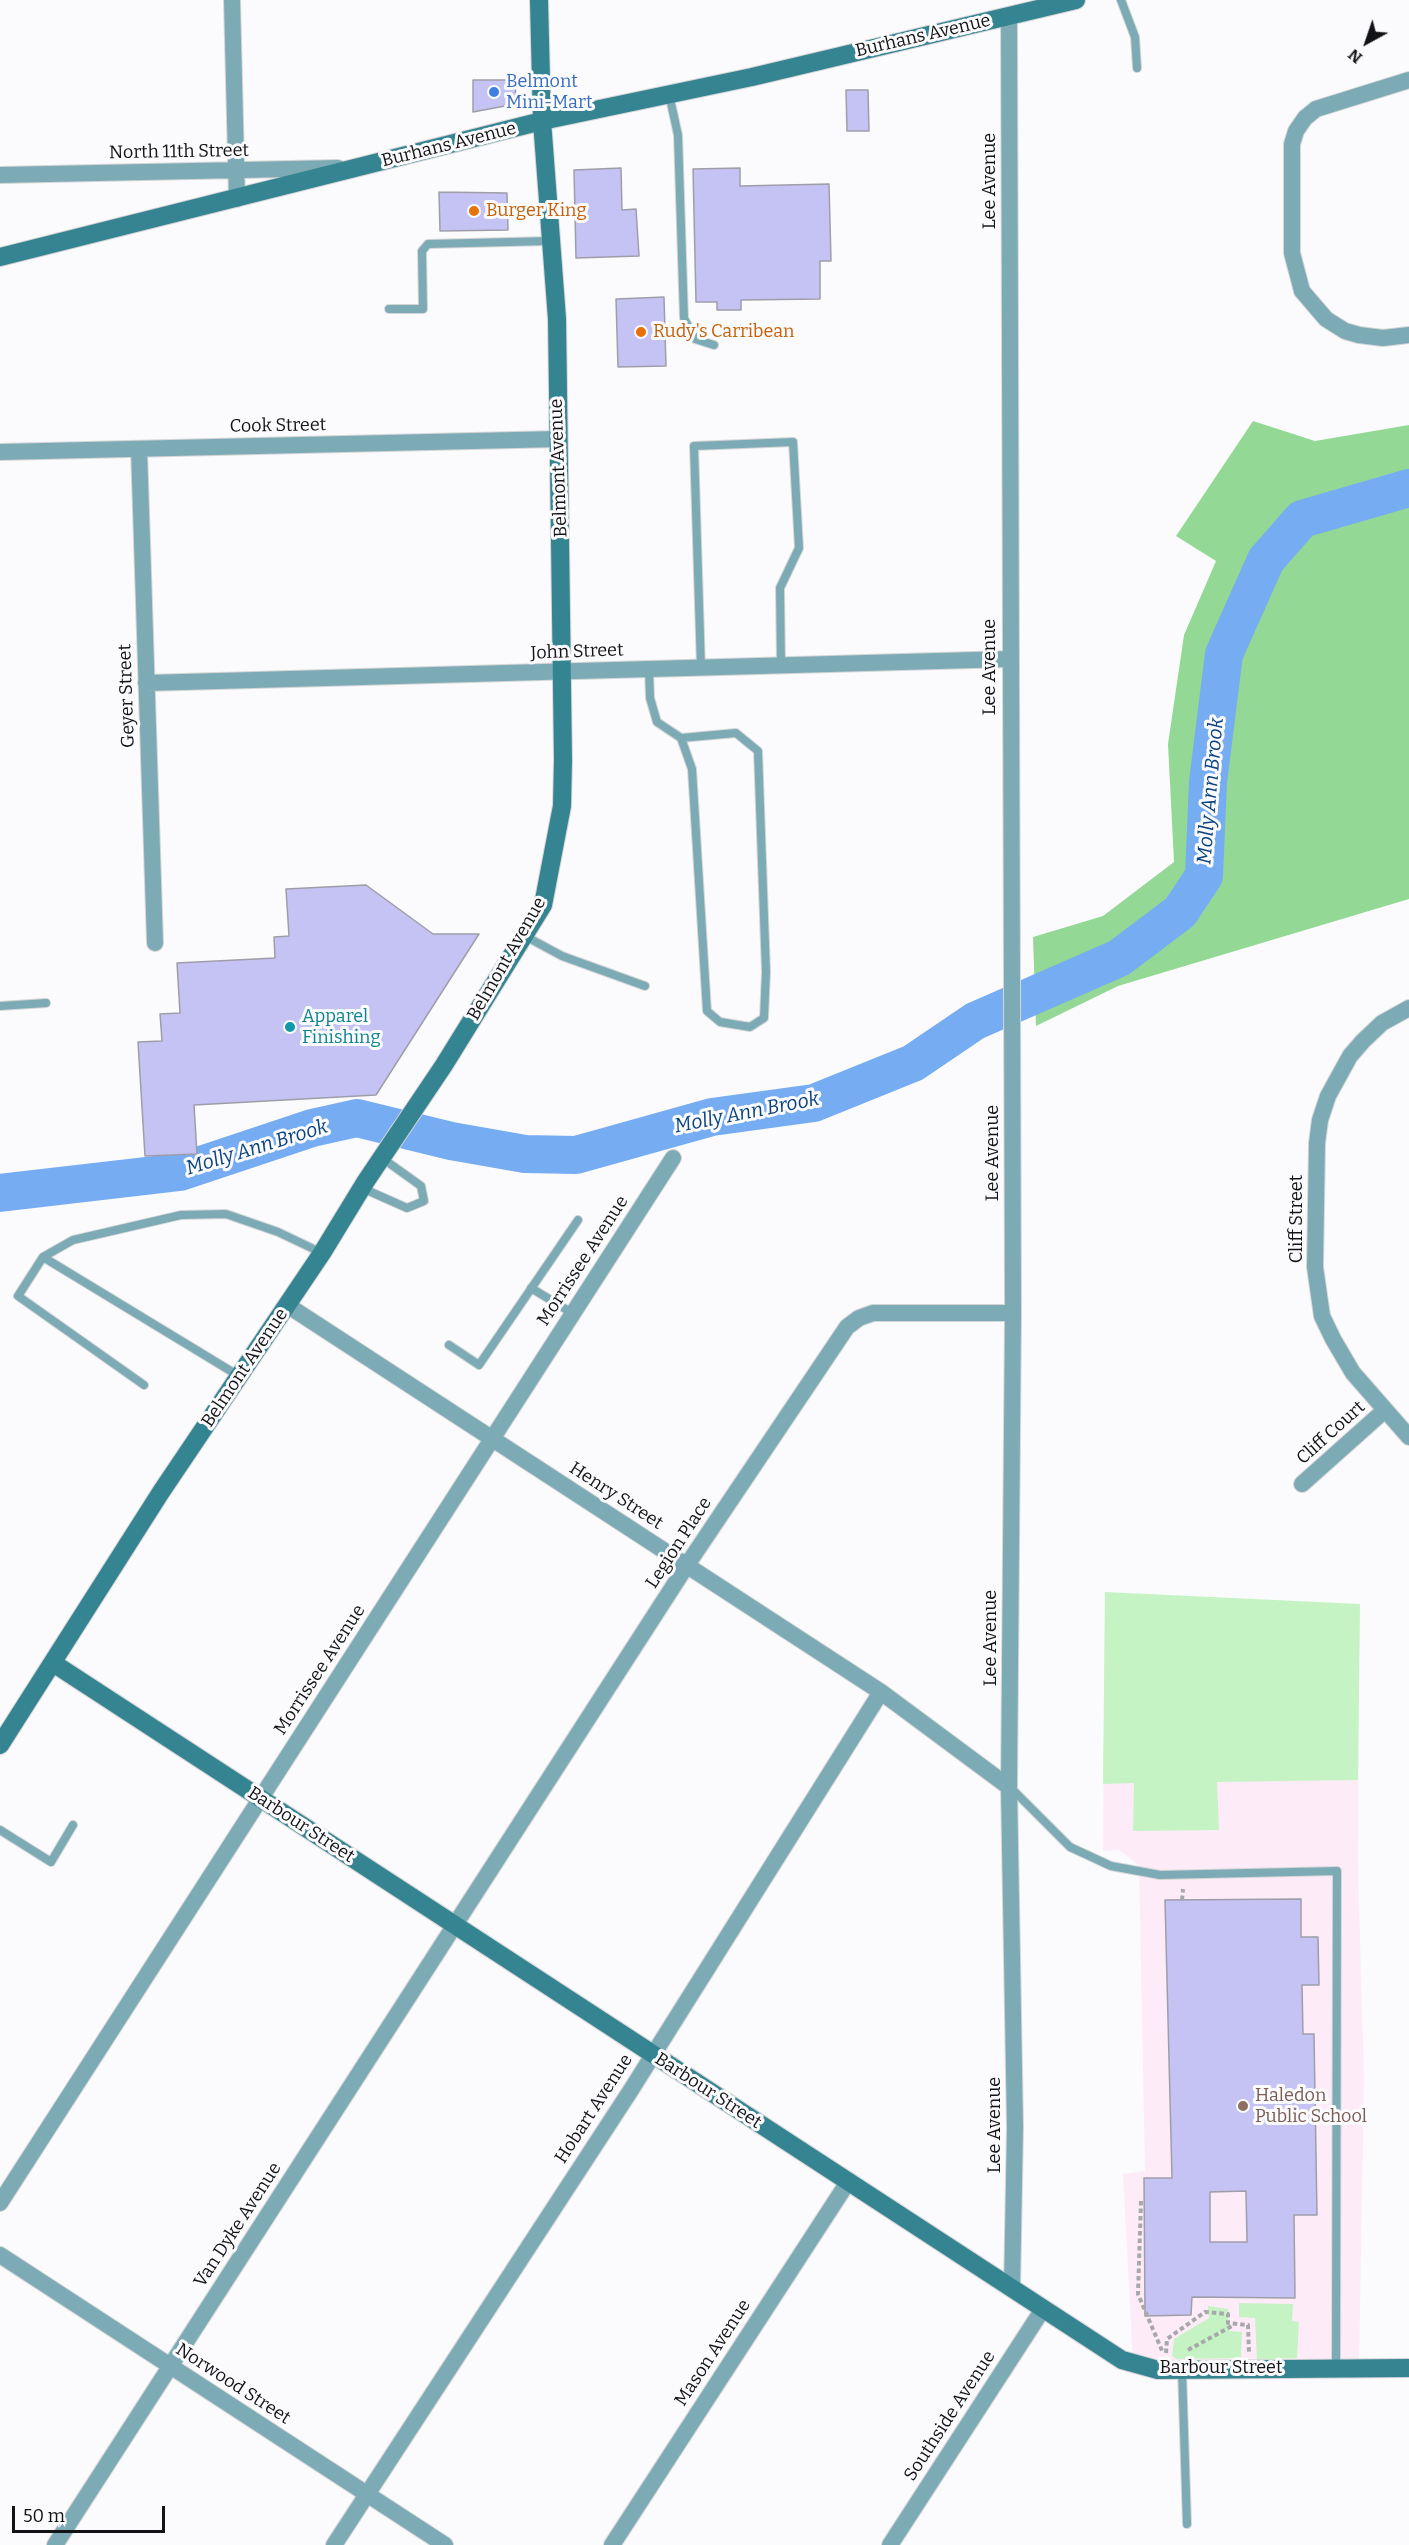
<!DOCTYPE html>
<html>
<head>
<meta charset="utf-8">
<style>
	body { margin:0 }
	#map { position:relative; width:1409px; height:2545px; overflow:hidden; background:#fbfbfd; font-family:Bitter,serif }
	canvas { display:block }
	.north { position:absolute; left:1337px; top:12px; width:60px; height:60px; -webkit-text-stroke:4px #fbfbfd; paint-order:stroke; rotate:220deg; font-size:16px; font-weight:700; line-height:24px; text-align:center; color:#121317 }
	.north::after { content:''; display:block; margin:auto; width:21px; height:27px; background:#121317; clip-path:polygon(50% 0,100% 100%,50% 72%,0 100%) }
	.scale { position:absolute; left:12px; top:2506px; width:153px; height:27px; box-sizing:border-box; border:3px solid #121317; border-top:0; padding-left:8px; font-size:18px; line-height:21px; white-space:nowrap; color:#121317; -webkit-text-stroke:4px #fbfbfd; paint-order:stroke }
</style>
</head>
<body>
<div id="map">
<canvas width="1409" height="2545"></canvas>
<div class="north">N</div>
<div class="scale">50 m</div>
</div>
<script>
const c = document.querySelector('canvas').getContext('2d');
c.lineJoin = 'round';
function fill(path, color) {
  c.fillStyle = color;
  c.fill(path, 'evenodd');
}
function shape(rows) {
  const path = new Path2D();
  for (const r of rows) {
    path.moveTo(r[0], r[1]);
    for (let i = 2; i < r.length; i += 2) path.lineTo(r[i], r[i + 1]);
  }
  return path;
}
function trace(path, color, width, dash) {
  c.strokeStyle = color;
  c.lineWidth = width;
  c.lineCap = dash ? 'butt' : 'round';
  c.setLineDash(dash || []);
  c.stroke(path);
}
function label(font, color, halo, rows, align = 'center') {
  c.font = font + ' Bitter,serif';
  c.lineWidth = 6;
  c.setLineDash([]);
  c.textBaseline = 'middle';
  c.strokeStyle = halo;
  c.fillStyle = color;
  for (const [text, x, y, turn = 0] of rows) {
    c.save();
    c.translate(x, y);
    c.rotate((+turn || 0) * Math.PI / 180);
    c.textAlign = isNaN(turn) ? turn : align;
    if (halo) c.strokeText(text, 0, 0);
    c.fillText(text, 0, 0);
    c.restore();
  }
}
fill(shape([
	[1105,1592,1359,1625,1358,1865,1364,2079,1359,2372,1133,2364,1123,2174,1145,2171,1139,1865,1119,1850,1103,1851]
]), '#fdecf7');
fill(shape([
	[1105,1592,1360,1604,1358,1780,1217,1782,1219,1830,1133,1831,1134,1783,1103,1784],
	[1239,2303,1293,2304,1292,2321,1299,2322,1297,2358,1257,2360,1255,2318,1239,2317],
	[1208,2306,1228,2309,1229,2331,1242,2332,1241,2358,1177,2359,1172,2356,1174,2339,1209,2318]
]), '#c5f3c4');
fill(shape([
	[1253,421,1315,441,1409,425,1409,899,1118,986,1036,1026,1033,937,1103,916,1174,862,1168,744,1184,635,1216,561,1176,536]
]), '#94d895');
trace(shape([
	[0,1193,180,1172,312,1128,357,1118,451,1141,525,1154,576,1155,712,1117,814,1103,913,1063,975,1021,1119,958,1180,912,1204,876,1208,782,1224,654,1266,560,1302,519,1409,488]
]), '#76acf1', 38);
const building = shape([
	[473,80,515,80,516,104,473,112,473,80],
	[846,90,868,90,869,131,847,131,846,90],
	[621,168,622,210,636,209,639,256,576,258,574,170,621,168],
	[740,168,740,186,829,184,831,261,820,261,820,299,741,300,741,310,717,310,717,302,696,302,693,169,740,168],
	[439,192,507,193,508,230,440,231,439,192],
	[664,297,666,366,618,367,616,299,664,297],
	[366,885,433,934,479,934,376,1095,194,1105,197,1154,145,1156,138,1042,162,1041,160,1014,180,1013,177,963,275,958,274,937,289,936,286,889,366,885],
	[1301,1899,1301,1937,1318,1937,1319,1985,1302,1985,1303,2034,1314,2034,1317,2215,1294,2215,1295,2298,1192,2297,1191,2315,1145,2316,1144,2178,1172,2178,1165,1900,1301,1899],
	[1246,2191,1247,2242,1210,2242,1210,2192,1246,2191]
]);
fill(building, '#c5c2f4');
trace(building, '#9f9ea8', 1.5);
const lane = shape([
	[1121,0,1135,37,1137,68],
	[669,94,678,135,684,318,695,339,714,345],
	[389,309,423,309,422,251,428,244,550,241],
	[701,668,694,446,793,442,799,548,780,588,781,665],
	[649,669,650,698,657,722,681,738,692,769,707,1011,720,1022,750,1027,764,1018,766,972,758,751,736,733,681,738],
	[525,936,562,956,645,986],
	[0,1006,46,1003],
	[362,1188,407,1208,424,1201,421,1186,382,1158],
	[43,1257,73,1240,181,1215,226,1214,278,1232,322,1253],
	[531,1288,572,1313],
	[449,1345,479,1365,578,1220],
	[144,1385,18,1296,43,1257,239,1376],
	[1010,1787,1070,1847,1111,1866,1160,1875,1337,1871,1336,2368],
	[0,1830,51,1862,73,1825],
	[1182,2370,1187,2524]
]);
const street = shape([
	[232,0,237,199],
	[1009,16,1013,1313,1009,1787,1015,2127,1012,2289],
	[1409,80,1316,109,1305,118,1296,131,1292,144,1292,253,1302,291,1326,319,1345,331,1359,335,1383,338,1409,335],
	[0,175,338,168],
	[139,449,155,943],
	[0,452,558,439],
	[146,683,1010,659],
	[1409,1008,1382,1023,1363,1041,1350,1056,1328,1096,1320,1120,1317,1143,1315,1267,1322,1316,1333,1339,1353,1373,1409,1437],
	[287,1305,881,1692,1009,1787],
	[1302,1484,1385,1410],
	[0,2203,673,1158],
	[0,2255,445,2545],
	[55,2545,687,1565,847,1327,859,1318,873,1313,1013,1313],
	[334,2545,631,2090,881,1692],
	[612,2545,848,2182],
	[890,2545,1043,2309]
]);
const secondary = shape([
	[0,257,542,121,752,77,1076,0],
	[53,1663,1122,2360,1158,2370,1409,2368],
	[0,1745,161,1492,322,1253,366,1181,444,1065,543,905,562,806,563,760,557,319,542,121,539,0]
]);
trace(lane, '#d6d6d8', 10);
trace(street, '#d6d6d8', 18);
trace(secondary, '#d6d6d8', 20);
trace(shape([
	[1182,1900,1183,1889],
	[1141,2201,1138,2294,1163,2353],
	[1188,2350,1234,2325],
	[1166,2353,1167,2339,1205,2312,1228,2314,1228,2323,1248,2325,1249,2353]
]), '#a8a8ab', 4, [4.5, 3]);
trace(lane, '#7cabb5', 8);
trace(street, '#7cabb5', 16);
trace(secondary, '#358492', 18);
for (const [x, y, r, color] of [
	[494,92,6,"#3f7fe0"],
	[474,211,6,"#e8710a"],
	[641,332,6,"#e8710a"],
	[290,1027,6,"#0f9aa8"],
	[1243,2106,6,"#8d6e63"]
]) {
  const dot = new Path2D();
  dot.arc(x, y, r, 0, 2 * Math.PI);
  c.fillStyle = color;
  c.fill(dot);
  trace(dot, '#fbfbfd', 2);
}
label('18px', '#121317', '#fbfbfd', [
	["Burhans Avenue",923,36,-13],
	["Burhans Avenue",449,145,-14],
	["North 11th Street",179,152,-1],
	["Lee Avenue",990,181,-90],
	["Cook Street",278,426,-1],
	["Belmont Avenue",559,468,-92],
	["John Street",577,652,-2],
	["Lee Avenue",990,667,-90],
	["Geyer Street",127,696,-92],
	["Belmont Avenue",507,959,-60],
	["Lee Avenue",993,1153,-90],
	["Cliff Street",1297,1219,-90],
	["Morrissee Avenue",583,1261,-57],
	["Belmont Avenue",245,1368,-56],
	["Cliff Court",1331,1433,-42],
	["Henry Street",616,1496,33],
	["Legion Place",679,1543,-57],
	["Lee Avenue",991,1638,-90],
	["Morrissee Avenue",320,1670,-57],
	["Barbour Street",301,1825,33],
	["Barbour Street",708,2091,33],
	["Hobart Avenue",594,2109,-57],
	["Lee Avenue",995,2125,-90],
	["Van Dyke Avenue",238,2225,-57],
	["Mason Avenue",713,2353,-57],
	["Barbour Street",1221,2368],
	["Norwood Street",233,2384,33],
	["Southside Avenue",950,2416,-57]
]);
label('18px', '#366cbe', '#fbfbfd', [
	["Belmont",506,82],
	["Mini-Mart",506,103]
], 'left');
label('18px', '#c56008', '#fbfbfd', [
	["Burger King",486,211],
	["Rudy's Carribean",653,332]
], 'left');
label('18px', '#0d838f', '#fbfbfd', [
	["Apparel",302,1017],
	["Finishing",302,1038]
], 'left');
label('18px', '#785e54', '#fbfbfd', [
	["Haledon",1255,2096],
	["Public School",1255,2117]
], 'left');
label('italic 20px', '#0a4380', '#fbfbfd', [
	["Molly Ann Brook",1211,791,-85],
	["Molly Ann Brook",747,1113,-11],
	["Molly Ann Brook",257,1148,-17]
]);
</script>
</body>
</html>
